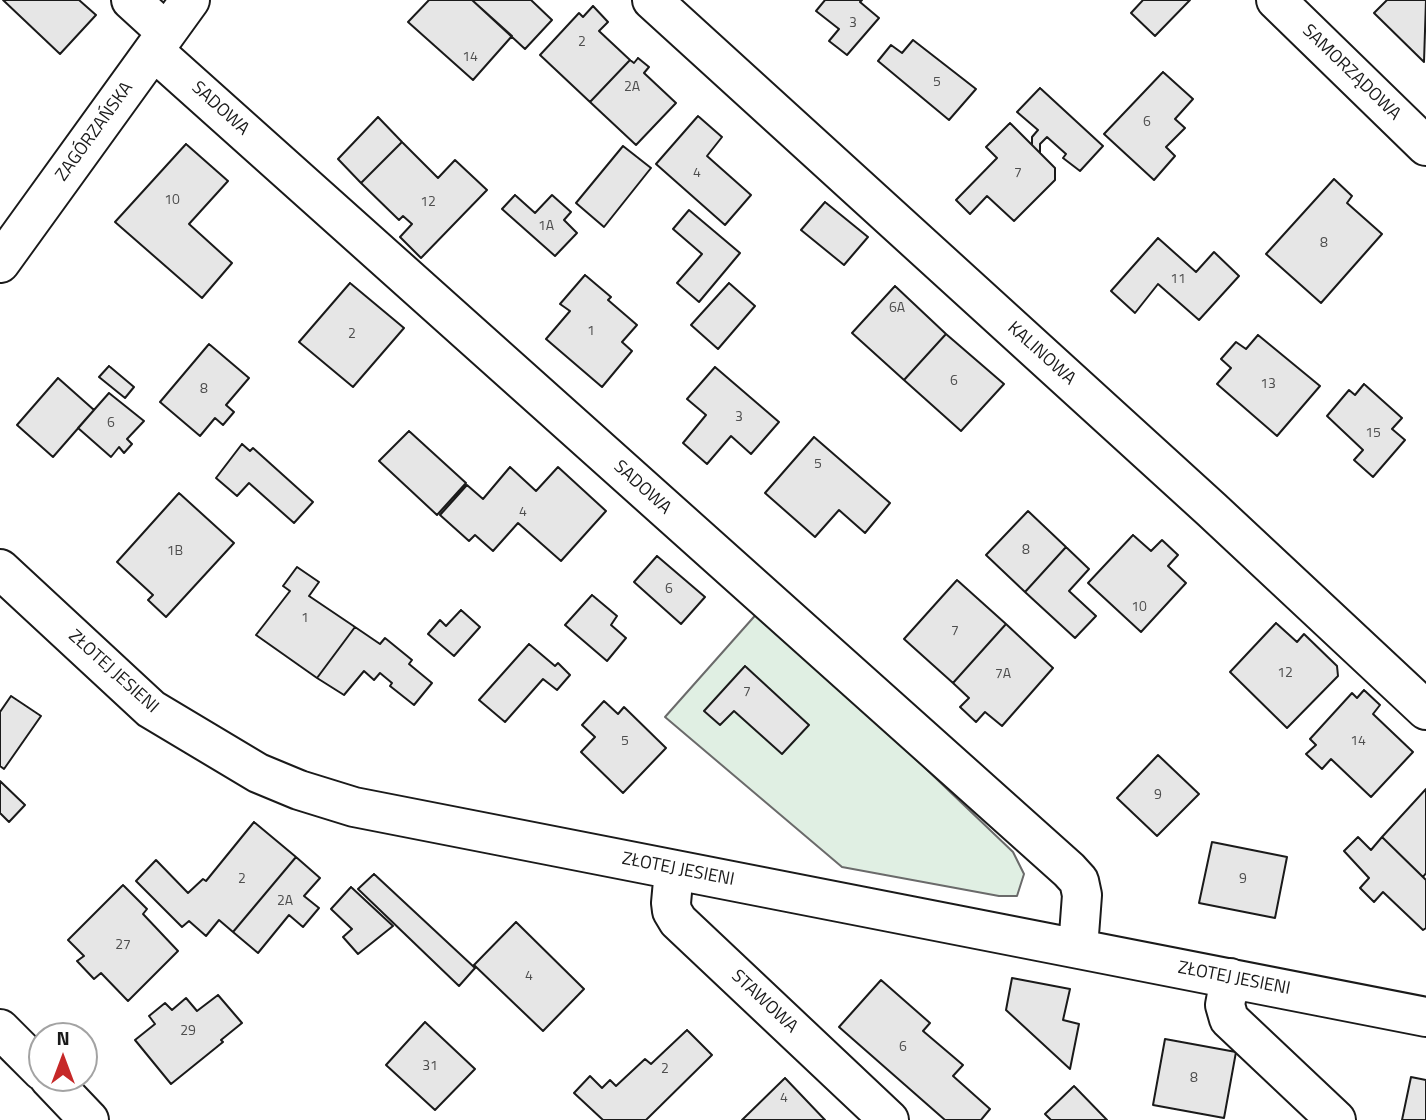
<!DOCTYPE html>
<html>
<head>
<meta charset="utf-8">
<style>
	body { margin:0 }
	#map { position:relative; width:1426px; height:1120px; overflow:hidden; background:#fff; font-family:"Titillium Web",sans-serif }
	canvas { display:block }
	.north { position:absolute; left:28px; top:1022px; width:70px; height:70px; box-sizing:border-box; background:#fff; border:2px solid #a3a3a3; border-radius:50%; rotate:0deg; font-size:19px; font-weight:700; line-height:28px; text-align:center; color:#1a1a1a }
	.north::after { content:''; display:block; margin:auto; width:24px; height:32px; background:#c62828; clip-path:polygon(50% 0,100% 100%,50% 72%,0 100%) }
</style>
</head>
<body>
<div id="map">
<canvas width="1426" height="1120"></canvas>
<div class="north">N</div>
</div>
<script>
const c = document.querySelector('canvas').getContext('2d');
c.lineJoin = 'round';
function fill(path, color) {
  c.fillStyle = color;
  c.fill(path, 'evenodd');
}
function shape(rows) {
  const path = new Path2D();
  for (const r of rows) {
    path.moveTo(r[0], r[1]);
    for (let i = 2; i < r.length; i += 2) path.lineTo(r[i], r[i + 1]);
  }
  return path;
}
function trace(path, color, width, dash) {
  c.strokeStyle = color;
  c.lineWidth = width;
  c.lineCap = dash ? 'butt' : 'round';
  c.setLineDash(dash || []);
  c.stroke(path);
}
function label(font, color, halo, rows, align = 'center') {
  c.font = font + ' "Titillium Web",sans-serif';
  c.lineWidth = 5;
  c.setLineDash([]);
  c.textBaseline = 'middle';
  c.strokeStyle = halo;
  c.fillStyle = color;
  for (const [text, x, y, turn = 0] of rows) {
    c.save();
    c.translate(x, y);
    c.rotate((+turn || 0) * Math.PI / 180);
    c.textAlign = isNaN(turn) ? turn : align;
    if (halo) c.strokeText(text, 0, 0);
    c.fillText(text, 0, 0);
    c.restore();
  }
}
const green = shape([
	[760,610,1013,852,1024,874,1017,896,999,896,842,867,665,717,760,610]
]);
fill(green, '#e0efe3');
trace(green, '#6a6a6a', 2);
const building = shape([
	[3,0,79,0,96,15,60,54,3,0],
	[429,0,472,0,512,36,473,80,408,22,429,0],
	[472,0,531,0,552,20,525,49,472,0],
	[825,0,862,0,860,2,879,18,847,55,829,41,839,29,816,11,825,0],
	[1143,0,1190,0,1155,36,1131,13,1143,0],
	[1387,0,1426,0,1424,62,1374,13,1387,0],
	[593,6,608,22,599,31,630,60,590,102,540,55,579,13,583,17,593,6],
	[913,40,976,89,949,120,878,61,891,45,902,53,913,40],
	[638,58,649,67,644,73,676,103,636,145,590,102,630,60,634,63,638,58],
	[1163,72,1193,99,1175,119,1185,128,1166,147,1175,156,1154,180,1104,134,1163,72],
	[1040,88,1103,146,1080,171,1063,158,1066,154,1047,137,1040,144,1040,153,1032,145,1032,137,1038,130,1017,112,1040,88],
	[698,116,722,137,707,156,751,195,725,225,656,164,698,116],
	[378,117,402,142,361,183,338,159,378,117],
	[1010,123,1055,168,1055,180,1014,221,987,196,970,214,956,200,997,158,986,147,1010,123],
	[402,142,438,178,455,160,487,190,421,258,400,237,412,224,403,216,399,220,361,183,402,142],
	[186,144,228,181,189,224,232,263,202,298,115,222,186,144],
	[623,146,651,168,604,227,576,203,623,146],
	[1334,179,1352,196,1347,203,1382,234,1321,303,1266,254,1334,179],
	[515,195,535,213,552,195,571,212,564,220,577,233,555,256,502,209,515,195],
	[825,202,868,237,844,265,801,230,825,202],
	[689,210,740,253,699,302,677,283,702,254,673,229,689,210],
	[1158,238,1196,272,1214,252,1239,276,1199,320,1158,284,1135,313,1111,291,1158,238],
	[585,275,611,297,608,300,637,325,622,342,632,351,602,387,546,339,570,311,560,304,585,275],
	[350,283,404,328,353,387,299,342,350,283],
	[729,283,755,306,718,349,691,325,729,283],
	[895,286,946,334,904,380,852,333,895,286],
	[946,334,1004,384,961,431,904,380,946,334],
	[1258,335,1320,386,1277,436,1217,384,1231,368,1221,359,1236,342,1246,349,1258,335],
	[209,344,249,378,226,405,234,412,223,425,215,418,200,436,160,402,209,344],
	[109,366,134,387,125,398,99,377,109,366],
	[715,367,779,422,751,454,731,436,707,464,683,443,706,415,687,399,715,367],
	[58,378,94,410,53,457,17,425,58,378],
	[1364,384,1402,418,1392,429,1405,440,1373,477,1354,460,1363,450,1327,416,1349,390,1355,395,1364,384],
	[109,393,144,421,127,439,132,444,124,453,119,447,111,457,78,428,109,393],
	[409,431,466,483,437,515,379,461,409,431],
	[814,437,890,503,865,533,839,510,815,537,765,493,814,437],
	[242,444,250,451,253,448,313,502,294,523,249,483,237,496,216,478,242,444],
	[510,467,536,491,558,467,606,511,561,561,518,523,493,551,475,535,469,541,440,515,467,485,483,499,510,467],
	[179,493,234,543,166,617,148,600,153,595,117,562,179,493],
	[1028,511,1066,547,1025,592,986,555,1028,511],
	[1133,535,1151,551,1162,540,1178,555,1168,566,1186,583,1141,632,1088,583,1133,535],
	[1066,547,1089,569,1069,591,1096,616,1075,638,1025,592,1066,547],
	[657,556,705,597,681,624,634,582,657,556],
	[297,567,319,582,309,596,355,627,317,678,256,635,290,591,283,586,297,567],
	[957,580,1006,624,953,683,904,639,957,580],
	[592,595,617,616,611,625,626,638,607,661,565,625,592,595],
	[461,610,480,627,454,656,428,634,440,620,446,626,461,610],
	[1276,623,1297,642,1304,634,1337,666,1338,676,1287,728,1230,672,1276,623],
	[1006,624,1053,668,1002,726,985,712,976,722,960,707,969,698,953,683,1006,624],
	[355,627,380,644,385,638,412,660,409,664,432,683,414,705,390,686,392,683,380,673,374,680,364,671,344,695,317,678,355,627],
	[529,644,555,666,558,663,570,675,557,690,543,679,505,722,479,700,529,644],
	[745,666,809,725,782,754,734,711,720,725,704,711,745,666],
	[1364,690,1380,705,1373,714,1413,752,1371,797,1331,759,1322,769,1306,754,1316,745,1310,739,1352,693,1357,698,1364,690],
	[11,696,41,716,4,769,0,766,0,712,11,696],
	[604,701,618,714,624,707,666,748,623,793,581,752,595,737,582,725,604,701],
	[1158,755,1199,794,1157,836,1117,798,1158,755],
	[0,781,25,805,9,822,0,813,0,781],
	[1426,789,1426,873,1423,877,1382,837,1426,789],
	[254,822,296,857,233,932,219,920,206,936,189,921,182,927,136,881,156,860,188,893,203,879,206,881,254,822],
	[1358,837,1371,850,1382,837,1426,880,1426,928,1423,930,1383,892,1374,902,1360,888,1369,878,1344,851,1358,837],
	[1212,842,1287,857,1275,918,1199,903,1212,842],
	[296,857,320,878,304,896,319,908,303,927,289,915,258,953,233,932,296,857],
	[374,874,475,968,459,986,358,889,374,874],
	[123,885,147,909,143,914,178,951,128,1001,101,973,94,979,77,961,84,956,68,940,123,885],
	[351,887,393,926,358,954,343,937,352,929,331,909,351,887],
	[516,922,584,989,543,1031,474,965,516,922],
	[1012,978,1070,989,1063,1020,1079,1024,1070,1069,1006,1010,1012,978],
	[881,980,930,1023,923,1031,963,1065,953,1076,990,1109,981,1120,945,1120,839,1027,881,980],
	[218,995,242,1023,221,1040,223,1042,171,1084,135,1040,155,1024,149,1016,165,1003,172,1010,186,998,197,1011,218,995],
	[425,1022,475,1069,435,1110,386,1065,425,1022],
	[687,1030,712,1055,646,1120,603,1120,574,1093,590,1076,602,1088,610,1080,616,1086,645,1059,651,1064,687,1030],
	[1165,1039,1236,1052,1224,1118,1153,1105,1165,1039],
	[1411,1077,1426,1080,1426,1120,1402,1120,1411,1077],
	[785,1078,825,1120,742,1120,785,1078],
	[1074,1086,1107,1120,1051,1120,1045,1114,1074,1086]
]);
fill(building, '#e6e6e6');
trace(building, '#1a1a1a', 2);
const minor = shape([
	[131,0,166,32],
	[652,0,1212,510,1426,710],
	[1276,0,1426,146],
	[154,51,1069,870,1079,881,1082,895,1078,948],
	[0,263,190,0],
	[0,569,151,709,258,773,299,790,354,807,1426,1017],
	[674,870,671,903,672,911,678,921,889,1120],
	[1230,978,1225,1005,1229,1019,1336,1120],
	[0,1029,42,1071],
	[49,1078,89,1120]
]);
trace(minor, '#1a1a1a', 42);
trace(minor, '#fff', 38);
label('14px', '#4d4d4d', null, [
	["3",853,24],
	["2",582,43],
	["14",470,58],
	["5",937,83],
	["2A",632,88],
	["6",1147,123],
	["4",697,174],
	["7",1018,174],
	["10",172,201],
	["12",428,203],
	["1A",546,227],
	["8",1324,244],
	["11",1178,280],
	["6A",897,309],
	["1",591,332],
	["2",352,335],
	["6",954,382],
	["13",1268,385],
	["8",204,390],
	["3",739,418],
	["6",111,424],
	["15",1373,434],
	["5",818,465],
	["4",523,513],
	["8",1026,551],
	["1B",175,552],
	["6",669,590],
	["10",1139,608],
	["1",305,619],
	["7",955,632],
	["12",1285,674],
	["7A",1003,675],
	["7",747,693],
	["5",625,742],
	["14",1358,742],
	["9",1158,796],
	["2",242,880],
	["9",1243,880],
	["2A",285,902],
	["27",123,946],
	["4",529,977],
	["29",188,1032],
	["6",903,1048],
	["31",430,1067],
	["2",665,1070],
	["8",1194,1079],
	["4",784,1099]
]);
label('18px', '#1a1a1a', '#fff', [
	["SAMORZĄDOWA",1351,73,44],
	["SADOWA",220,109,42],
	["ZAGÓRZAŃSKA",95,132,-54],
	["KALINOWA",1041,354,42],
	["SADOWA",642,488,42],
	["ZŁOTEJ JESIENI",113,672,42],
	["ZŁOTEJ JESIENI",678,870,11],
	["ZŁOTEJ JESIENI",1234,979,11],
	["STAWOWA",764,1002,43]
]);
</script>
</body>
</html>
